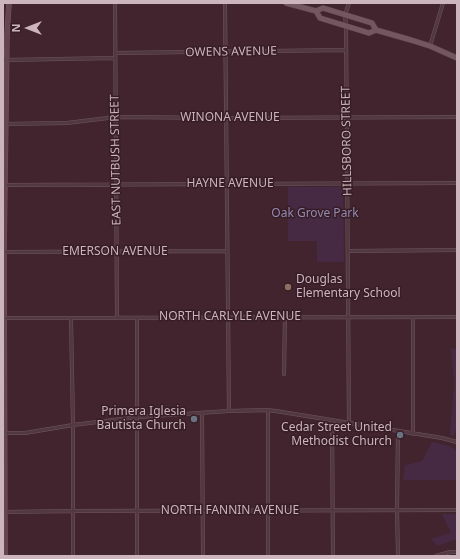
<!DOCTYPE html>
<html>
<head>
<meta charset="utf-8">
<style>
	body { margin:0 }
	#map { position:relative; width:460px; height:559px; overflow:hidden; background:#42242e; font-family:"Noto Sans",sans-serif }
	canvas { display:block }
	.frame { position:absolute; inset:0; border:4px solid #ccb5bc; pointer-events:none }
	.north { position:absolute; left:8px; top:8px; width:40px; height:40px; -webkit-text-stroke:3px #371d26; paint-order:stroke; rotate:270deg; font-size:11px; font-weight:700; line-height:16px; text-align:center; color:#ccb5bc }
	.north::after { content:''; display:block; margin:auto; width:14px; height:18px; background:#ccb5bc; clip-path:polygon(50% 0,100% 100%,50% 72%,0 100%) }
</style>
</head>
<body>
<div id="map">
<canvas width="460" height="559"></canvas>
<div class="frame"></div>
<div class="north">N</div>
</div>
<script>
const c = document.querySelector('canvas').getContext('2d');
c.lineJoin = 'round';
function fill(path, color) {
  c.fillStyle = color;
  c.fill(path, 'evenodd');
}
function shape(rows) {
  const path = new Path2D();
  for (const r of rows) {
    path.moveTo(r[0], r[1]);
    for (let i = 2; i < r.length; i += 2) path.lineTo(r[i], r[i + 1]);
  }
  return path;
}
function trace(path, color, width, dash) {
  c.strokeStyle = color;
  c.lineWidth = width;
  c.lineCap = dash ? 'butt' : 'round';
  c.setLineDash(dash || []);
  c.stroke(path);
}
function label(font, color, halo, rows, align = 'center') {
  c.font = font + ' "Noto Sans",sans-serif';
  c.lineWidth = 3;
  c.setLineDash([]);
  c.textBaseline = 'middle';
  c.strokeStyle = halo;
  c.fillStyle = color;
  for (const [text, x, y, turn = 0] of rows) {
    c.save();
    c.translate(x, y);
    c.rotate((+turn || 0) * Math.PI / 180);
    c.textAlign = isNaN(turn) ? turn : align;
    if (halo) c.strokeText(text, 0, 0);
    c.fillText(text, 0, 0);
    c.restore();
  }
}
fill(shape([
	[288,187,343,187,344,262,317,262,317,241,288,241],
	[451,348,457,349,457,424,454,436,450,435,454,385],
	[432,442,446,445,453,448,457,452,457,480,403,480,405,465,422,461],
	[442,514,457,514,457,539,437,546,431,539,451,533]
]), '#462a43');
const street = shape([
	[115,3,117,318],
	[225,3,229,411],
	[349,3,345,15,346,26,349,424],
	[430,46,443,3],
	[115,53,346,50],
	[3,60,115,58],
	[3,124,67,123,116,117,227,118,457,117],
	[5,185,457,183],
	[348,251,457,250],
	[3,252,227,251],
	[413,317,413,434],
	[3,318,457,317],
	[71,318,73,425,73,556],
	[284,374,285,317],
	[268,410,268,556],
	[202,413,203,556],
	[332,421,333,556],
	[4,433,25,433,73,425,138,417,229,411,268,410,282,412,442,438,457,442],
	[5,512,73,511,457,510],
	[137,556,137,318],
	[398,556,397,510,398,431],
	[436,556,450,552,457,552]
]);
const secondary = shape([
	[5,556,4,252,7,35,9,3]
]);
const primary = shape([
	[286,3,316,11,323,8,372,23,376,30],
	[316,11,320,18,369,33,376,30,411,40,430,46,457,58]
]);
trace(street, '#6f565f', 4);
trace(secondary, '#6f565f', 5.5);
trace(primary, '#5b424a', 6);
trace(street, '#523841', 3);
trace(secondary, '#65464f', 4.5);
trace(primary, '#725660', 5);
for (const [x, y, r, color] of [
	[288,287,4,"#8d6e63"],
	[194,419,4,"#6b7280"],
	[400,435,4,"#6b7280"]
]) {
  const dot = new Path2D();
  dot.arc(x, y, r, 0, 2 * Math.PI);
  c.fillStyle = color;
  c.fill(dot);
  trace(dot, '#371d26', 1.5);
}
label('12px', '#ccb5bc', '#371d26', [
	["OWENS AVENUE",231,52,-1],
	["WINONA AVENUE",230,118],
	["HILLSBORO STREET",347,141,-91],
	["EAST NUTBUSH STREET",116,160,-91],
	["HAYNE AVENUE",230,184],
	["EMERSON AVENUE",115,252],
	["NORTH CARLYLE AVENUE",230,317],
	["NORTH FANNIN AVENUE",230,511]
]);
label('12px', '#9589b1', '#371d26', [
	["Oak Grove Park",315,214]
]);
label('12px', '#ccb5bc', '#371d26', [
	["Douglas",296,280,"left"],
	["Elementary School",296,294,"left"],
	["Primera Iglesia",186,412],
	["Bautista Church",186,426],
	["Cedar Street United",392,428],
	["Methodist Church",392,442]
], 'right');
</script>
</body>
</html>
